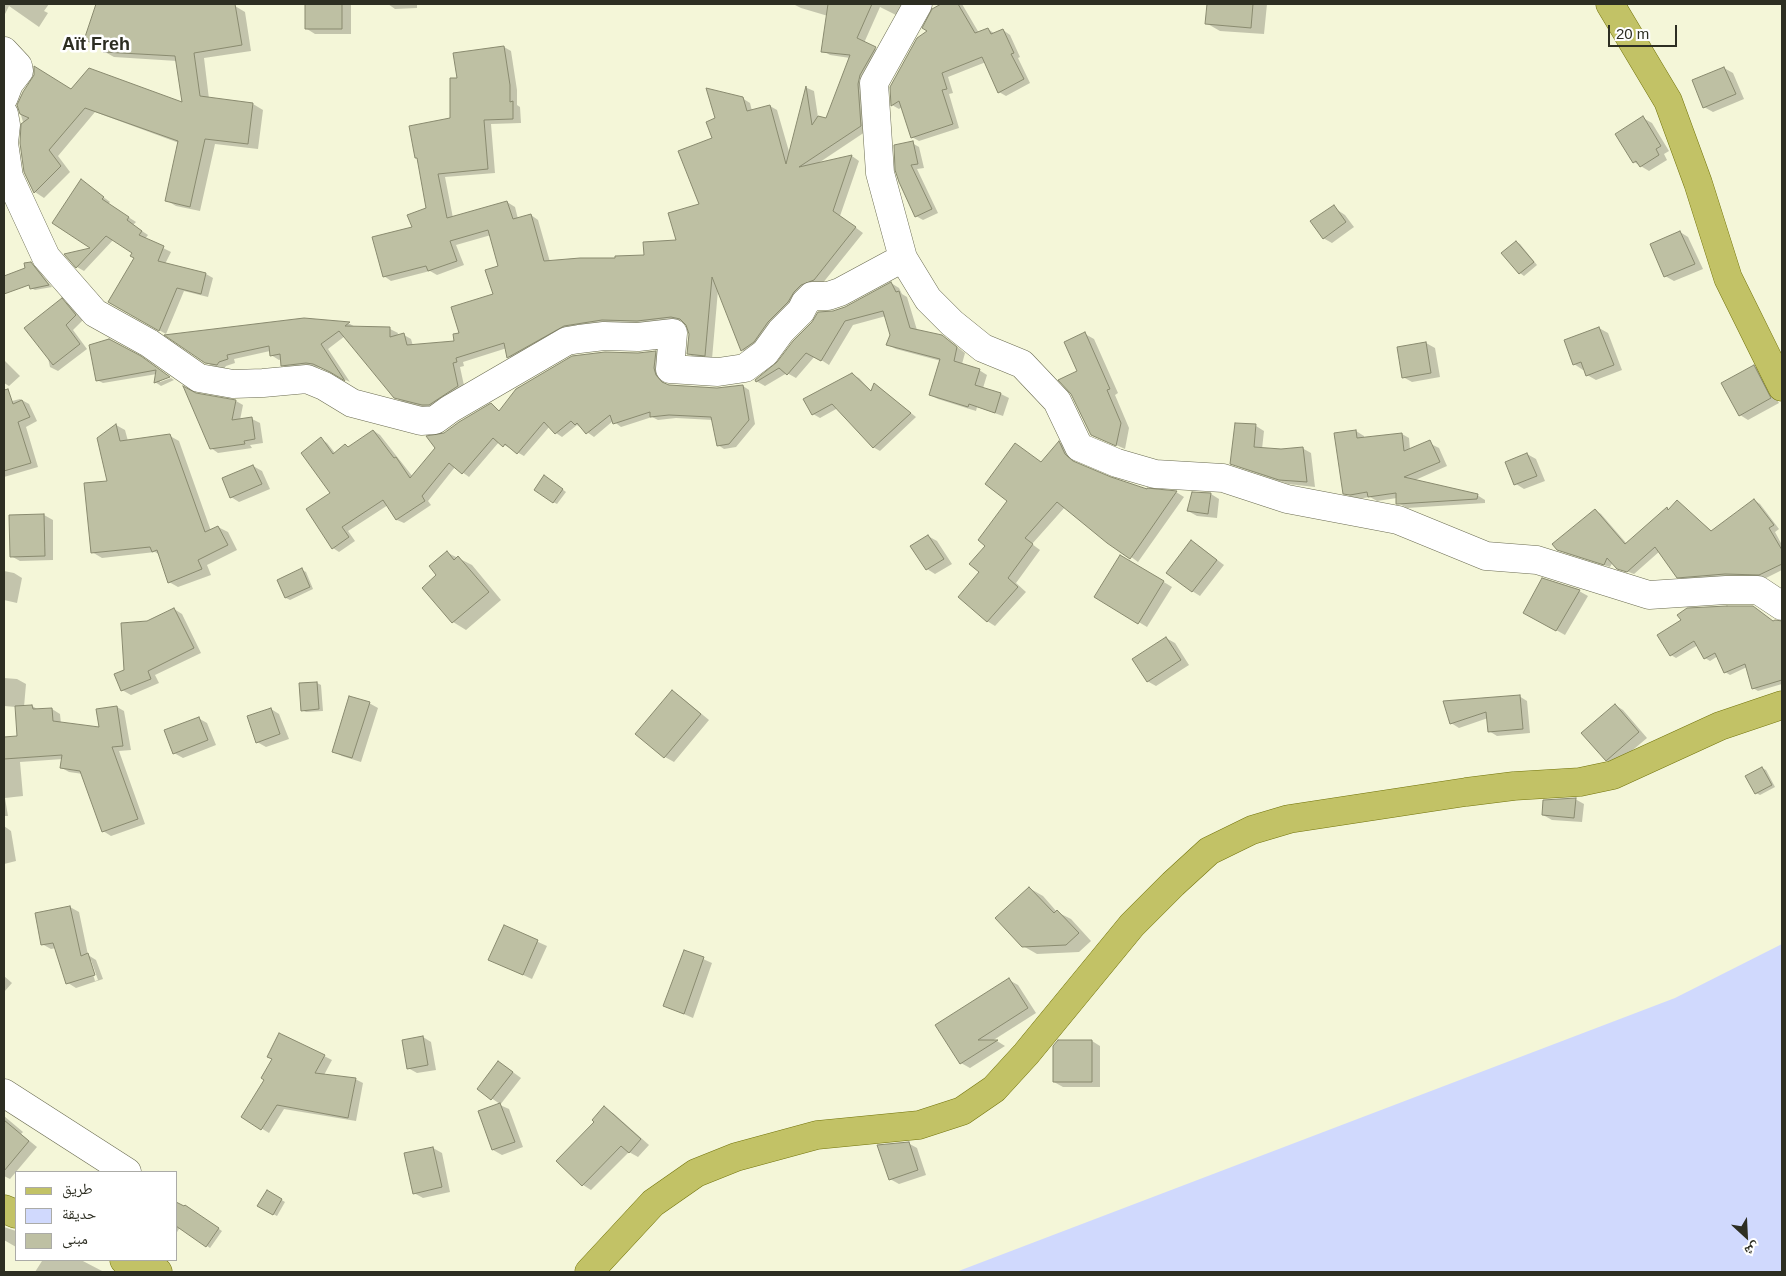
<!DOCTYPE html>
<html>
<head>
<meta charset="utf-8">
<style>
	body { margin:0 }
	#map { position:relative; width:1786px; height:1276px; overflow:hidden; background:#f4f6d8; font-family:Arial,"Noto Naskh Arabic",sans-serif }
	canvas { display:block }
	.frame { position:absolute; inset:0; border:5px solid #2d2e22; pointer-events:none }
	.legend { position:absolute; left:15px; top:1171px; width:162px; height:90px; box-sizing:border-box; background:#fff; border:1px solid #ababa7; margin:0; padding:6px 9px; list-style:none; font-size:15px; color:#2d2e22 }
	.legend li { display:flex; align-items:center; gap:10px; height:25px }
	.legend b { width:25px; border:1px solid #ababa7 }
	.north { position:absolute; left:1721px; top:1211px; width:50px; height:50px; -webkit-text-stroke:4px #fff; paint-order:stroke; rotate:155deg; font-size:14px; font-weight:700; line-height:20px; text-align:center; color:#2d2e22 }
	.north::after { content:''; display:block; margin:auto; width:18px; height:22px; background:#2d2e22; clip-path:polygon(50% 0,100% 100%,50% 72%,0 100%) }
	.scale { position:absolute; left:1608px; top:25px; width:69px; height:22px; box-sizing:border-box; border:2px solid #2d2e22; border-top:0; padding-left:6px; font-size:15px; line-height:18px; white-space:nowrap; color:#2d2e22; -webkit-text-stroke:4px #fff; paint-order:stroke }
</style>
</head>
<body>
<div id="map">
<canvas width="1786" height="1276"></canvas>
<div class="frame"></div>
<ul class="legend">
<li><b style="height:6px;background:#c2c266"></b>طريق</li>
<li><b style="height:14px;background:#d0d9fd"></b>حديقة</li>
<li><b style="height:14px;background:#bec0a3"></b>مبنى</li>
</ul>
<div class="north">ش</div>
<div class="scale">20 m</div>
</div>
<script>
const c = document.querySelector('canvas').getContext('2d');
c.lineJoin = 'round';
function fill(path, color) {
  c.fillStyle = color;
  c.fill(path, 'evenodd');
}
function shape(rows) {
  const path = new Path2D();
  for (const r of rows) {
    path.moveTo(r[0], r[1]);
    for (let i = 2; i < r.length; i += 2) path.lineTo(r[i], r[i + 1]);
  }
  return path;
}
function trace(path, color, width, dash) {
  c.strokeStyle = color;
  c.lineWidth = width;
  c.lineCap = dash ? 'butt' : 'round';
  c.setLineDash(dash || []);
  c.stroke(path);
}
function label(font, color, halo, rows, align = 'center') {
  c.font = font + ' Arial,sans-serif';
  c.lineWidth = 5;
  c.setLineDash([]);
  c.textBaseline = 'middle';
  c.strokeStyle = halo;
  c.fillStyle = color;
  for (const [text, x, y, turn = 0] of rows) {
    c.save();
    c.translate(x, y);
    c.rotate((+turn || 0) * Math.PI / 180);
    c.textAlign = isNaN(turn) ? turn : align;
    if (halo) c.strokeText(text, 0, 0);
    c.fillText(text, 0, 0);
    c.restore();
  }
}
fill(shape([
	[1782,944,1782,1272,956,1272,1675,998]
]), '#d0d9fd');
fill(shape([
	[4,4,49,4,44,11,48,13,39,27,9,6,4,16],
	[97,4,110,4,127,11,173,4,191,4,235,6,245,12,251,51,204,58,209,99,253,104,263,110,258,149,215,144,200,211,176,206,166,200,179,143,95,112,58,156,70,172,44,198,35,192,21,143,23,122,18,105,70,90,183,104,177,61,114,57,105,52,107,49,86,40],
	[307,4,351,4,351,34,315,34,307,29],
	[388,4,417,4,417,8,395,9],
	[793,4,910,4,902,18,880,7,864,43,883,53,868,130,817,164,852,156,859,161,840,216,863,233,822,284,750,355,742,350,718,290,712,359,696,358,688,354,690,334,685,322,680,321,646,325,516,361,509,357,507,348,463,362,464,366,460,367,465,390,431,409,403,402,395,397,345,336,328,349,350,382,321,368,314,367,289,369,282,365,282,359,279,360,271,355,270,351,234,359,235,363,226,366,224,369,214,367,206,362,304,319,350,324,357,328,390,329,398,333,397,336,404,335,411,339,413,346,456,342,460,334,494,295,500,266,491,235,456,245,464,265,437,275,430,271,391,281,384,276,413,227,427,209,419,159,416,158,451,119,458,79,504,47,511,51,517,90,517,105,520,107,521,123,491,124,495,173,445,177,453,218,507,202,515,207,518,219,531,215,538,220,550,262,616,260,645,257,678,241,701,205,717,119,742,98,750,103,752,111,770,106,777,110,790,155,807,88,814,91,818,117,827,119,850,58,830,55,823,51,828,16,801,8],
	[943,4,962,4,979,33,988,29,995,34,1003,30,1010,35,1020,57,1018,58,1030,83,1006,96,999,92,986,62,948,77,953,93,949,94,959,128,919,141,912,137,902,107,899,109,892,105,891,87,929,31,933,9],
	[1208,4,1267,4,1264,34,1220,31,1206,23],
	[1724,68,1733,73,1744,99,1713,112,1704,107],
	[1643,118,1652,123,1669,151,1664,154,1667,160,1649,171,1634,162],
	[912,143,919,147,924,168,917,169,938,213,923,220,916,216,900,181],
	[82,181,110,202,108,204,136,222,133,225,148,235,145,239,171,252,165,264,206,274,213,278,208,297,184,291,166,334,109,302,135,257,133,252,114,239,84,271,77,267,94,249],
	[1336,209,1345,215,1354,227,1332,243,1323,238],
	[1680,232,1688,237,1703,269,1674,281,1665,276],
	[1516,242,1520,244,1537,265,1524,276,1520,273],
	[31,263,35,266,52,287,35,290,31,288],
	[891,283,899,288,902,294,907,297,917,330,942,336,950,341,965,353,962,364,979,370,987,375,983,388,1001,394,1009,398,1003,416,977,407,976,411,938,399,930,395,941,361,896,349,888,345,891,335,886,316,853,325,829,365,815,356,796,378,787,373,765,386,756,381,833,312,845,308],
	[62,300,69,304,83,320,73,330,87,349,58,371,50,367,39,318],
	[1599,328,1608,333,1622,370,1596,380,1587,375,1585,369,1583,370,1574,364],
	[1085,334,1094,339,1118,393,1115,395,1129,428,1125,449,1092,434,1079,372],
	[109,340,168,376,160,379,160,382,171,378,174,380,161,386,155,382,157,374,103,383,97,380],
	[1426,343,1435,348,1440,377,1412,382,1403,377],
	[656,352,662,356,661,372,662,380,666,385,717,389,743,386,749,390,755,424,736,447,724,449,718,445,713,420,676,418,658,420,652,417,621,427,613,421,594,437,577,425,562,437,556,433,550,426,524,456,499,442,469,477,455,467,428,501,431,505,404,523,397,520,388,505,348,531,355,541,339,552,333,548,332,493,321,439,327,443,335,453,345,445,350,448,374,431,380,435,413,477,436,448,444,434,491,405,500,411,638,354],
	[5,361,20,376,9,386,4,383,4,362],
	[1754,366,1762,371,1779,403,1748,420,1740,415],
	[852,375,859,378,872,392,874,384,880,388,916,417,880,451,873,447,838,408,820,418,813,414],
	[196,395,236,401,243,405,240,420,252,419,260,423,263,443,250,445,252,448,218,453,211,448],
	[20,399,29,404,37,421,26,427,38,467,4,477,4,403],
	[116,425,125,430,128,441,170,436,179,441,211,531,218,527,228,532,237,550,207,565,211,575,178,587,169,582,160,555,155,552,102,558,92,552,108,482],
	[1256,426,1264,431,1262,449,1281,450,1302,448,1311,453,1315,487,1288,484,1241,468,1232,463],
	[1356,431,1364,436,1364,438,1402,434,1409,438,1410,450,1431,444,1439,448,1447,466,1413,481,1477,495,1485,500,1485,503,1407,508,1398,503,1397,498,1377,501,1370,497,1358,499,1352,497,1344,493],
	[1059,442,1067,447,1073,460,1079,465,1148,491,1176,492,1184,497,1138,562,1065,507,1032,544,1040,550,1016,583,1026,592,995,626,987,621,981,572,987,546,1042,463],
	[1527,454,1536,459,1545,481,1524,489,1516,484],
	[253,466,262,471,270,489,239,502,231,497],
	[549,479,566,492,557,504,553,502],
	[1211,494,1219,499,1217,518,1197,516,1188,511],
	[1754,500,1760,504,1779,529,1775,532,1782,545,1782,570,1766,578,1732,577,1684,580,1677,577,1660,551,1634,574,1618,568,1613,562,1610,567,1565,553,1558,549,1595,510,1601,514,1627,544,1667,509,1670,510,1677,502,1713,532],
	[44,515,53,520,53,560,20,561,11,556],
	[928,536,937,541,952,564,935,574,927,569],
	[1199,546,1224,565,1200,596,1192,591],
	[448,553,472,565,501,600,466,630,453,622],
	[1121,556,1172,587,1147,627,1096,596],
	[302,570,306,572,313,589,290,600,286,598,279,581],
	[4,571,14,573,22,578,17,603,4,600],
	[1579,591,1588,596,1565,635,1524,612],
	[1753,607,1774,622,1782,622,1782,684,1758,691,1753,688,1747,667,1730,675,1725,672,1718,656,1710,661,1705,658,1698,645,1676,658,1671,655,1659,635],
	[174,609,182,614,201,653,155,675,159,683,131,695,122,690,125,671,148,622],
	[1166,638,1175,643,1189,665,1156,686,1147,681],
	[4,678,17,679,26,684,24,707,32,706,39,710,52,709,60,714,61,724,100,728,117,707,124,711,131,750,119,751,145,824,111,836,103,831,83,774,69,772,62,768,63,759,20,762,23,796,5,798,8,816,4,816,4,738,18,737,16,707,4,706],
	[317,683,321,685,323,711,306,712,302,710,300,684],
	[672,692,681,697,709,720,674,762,665,757],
	[1519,696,1527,701,1530,733,1497,736,1489,731,1488,718,1459,728,1451,723],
	[369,703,378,708,361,762,342,756,333,751],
	[1615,705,1623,710,1647,738,1615,765,1606,760],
	[271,709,279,714,289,739,266,747,257,742],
	[198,718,207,723,216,745,183,758,174,753],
	[1762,768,1766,770,1775,787,1760,795,1756,793],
	[1575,799,1584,804,1582,822,1552,820,1543,815],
	[4,826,11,831,16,861,4,864],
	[1029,888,1043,896,1057,912,1071,919,1091,941,1079,952,1037,954,1023,946],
	[70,907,79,912,88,955,96,960,103,979,76,988,68,983,56,948,51,949,42,944],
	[89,960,91,960,98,980,95,981],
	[505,927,547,946,532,979,490,960],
	[685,951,712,963,693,1018,665,1006],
	[4,976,12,983,4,992],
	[1009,980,1018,985,1036,1013,992,1041,997,1041,1005,1046,970,1068,961,1063],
	[423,1037,431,1042,436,1070,417,1073,408,1068],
	[1092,1041,1100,1046,1100,1087,1063,1087,1054,1082],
	[324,1056,332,1060,324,1075,355,1079,363,1083,356,1121,284,1109,269,1133,243,1117],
	[499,1062,521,1078,500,1105,509,1109,523,1147,502,1155,493,1150,479,1112,500,1104,478,1089],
	[604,1108,613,1113,649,1145,638,1157,629,1152,591,1190,583,1185,596,1122],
	[4,1116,23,1132,21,1134,37,1147,10,1179,4,1176],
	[908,1143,917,1148,926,1175,899,1184,890,1179],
	[433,1148,442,1153,450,1192,423,1198,414,1193],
	[267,1191,285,1202,277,1216,258,1206],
	[176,1203,189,1209,222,1231,210,1248,180,1227,176,1234],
	[4,1227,16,1231,16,1247,4,1240],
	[40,1260,81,1260,104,1272,35,1272,42,1261]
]), '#0003');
const building = shape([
	[96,4,235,4,242,45,194,53,200,96,253,103,248,144,205,139,190,207,165,201,178,141,85,108,49,150,61,166,34,193,24,172,20,143,21,124,29,118,20,114,17,105,23,92,34,75,34,66,71,89,89,68,182,102,175,56,103,52,107,48,84,40,96,4],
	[305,4,342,4,342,29,305,29,305,4],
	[828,4,872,4,857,38,876,47,860,75,858,84,861,126,799,167,852,155,833,211,856,227,814,280,801,285,794,292,788,302,768,322,754,342,741,351,712,277,705,356,687,354,689,334,686,325,680,319,671,317,637,321,602,320,564,326,507,358,504,343,456,358,457,362,453,363,458,386,429,405,422,405,394,398,339,331,321,344,345,381,330,372,313,364,306,363,281,366,280,354,270,356,269,346,227,355,228,359,219,362,217,365,205,363,164,335,304,318,350,322,345,326,390,327,390,337,404,333,407,345,454,341,453,334,459,333,451,307,493,294,485,270,498,266,488,230,450,241,457,261,428,271,426,266,383,277,372,237,412,227,407,215,426,208,417,158,415,158,409,126,450,118,450,78,457,78,453,53,504,46,510,85,510,102,513,101,513,119,484,120,488,169,438,174,447,218,507,201,513,219,531,214,544,261,580,258,615,258,615,256,644,255,643,242,676,240,668,213,699,204,678,151,712,138,706,122,715,118,706,88,743,97,747,111,770,105,786,164,806,86,812,125,818,116,826,118,850,55,821,52,828,4],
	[941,4,958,4,975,33,988,28,991,34,1003,29,1014,53,1011,54,1024,79,998,93,982,57,942,73,947,89,942,90,953,124,911,138,899,101,891,106,890,87,917,38,927,31,922,28,932,9,941,4],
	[1207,4,1253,4,1251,28,1205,24,1207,4],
	[1724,67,1736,94,1703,108,1692,80,1724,67],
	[1643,116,1661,146,1656,149,1659,155,1640,167,1636,161,1633,163,1615,134,1643,116],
	[913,141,918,164,911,165,932,209,915,217,899,182,895,170,894,145,913,141],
	[81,179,104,197,102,199,129,217,127,220,142,231,139,235,164,246,158,261,206,273,201,294,177,288,159,331,108,302,134,258,130,256,132,253,106,236,76,268,64,254,90,248,52,223,81,179],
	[1334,205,1346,222,1323,239,1310,221,1334,205],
	[1680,231,1695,264,1664,277,1650,244,1680,231],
	[1516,241,1534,262,1519,274,1501,253,1516,241],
	[31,262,49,285,30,289,29,285,4,294,4,276,25,268,24,263,31,262],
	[891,282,896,292,899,291,910,328,942,335,957,347,954,361,980,369,975,385,1001,393,995,413,969,404,968,407,929,395,940,359,886,345,890,335,883,311,845,321,821,361,806,353,787,375,779,368,756,382,755,380,777,362,793,341,812,322,818,312,833,311,845,307,891,282],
	[62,298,76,315,66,325,80,344,53,365,24,328,62,298],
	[1599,327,1614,365,1586,376,1581,362,1573,365,1564,340,1599,327],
	[1085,332,1110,389,1107,390,1121,423,1116,446,1091,435,1071,394,1058,380,1077,371,1064,342,1085,332],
	[109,339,141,356,170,377,154,383,156,370,96,381,89,345,109,339],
	[1426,342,1431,373,1402,378,1397,347,1426,342],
	[656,351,654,368,656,375,662,382,669,385,717,388,743,385,749,420,729,444,717,446,711,417,669,415,650,417,650,412,613,424,610,415,586,434,577,423,575,425,571,421,555,434,544,422,517,454,505,444,503,447,493,438,462,474,449,463,422,496,425,501,396,520,383,500,342,527,349,537,332,549,306,509,330,493,301,453,321,437,333,454,345,444,348,447,373,430,394,458,396,457,410,478,435,448,426,436,444,433,459,422,491,403,499,411,516,389,572,356,605,352,638,353,656,351],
	[1754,365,1771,398,1739,416,1721,383,1754,365],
	[852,373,871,391,874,383,911,413,873,448,832,404,812,415,803,399,852,373],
	[183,386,196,393,236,400,232,420,252,417,255,439,244,441,245,444,210,449,183,386],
	[8,389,13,404,22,400,30,417,18,422,31,463,4,471,4,390,8,389],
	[1235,423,1256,424,1254,447,1281,449,1303,447,1307,482,1279,480,1230,464,1235,423],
	[116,424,120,441,170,434,205,532,218,526,228,545,198,560,202,569,168,583,157,550,152,552,150,547,91,553,84,483,107,481,97,438,116,424],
	[1356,430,1357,438,1402,433,1404,451,1430,440,1440,462,1404,477,1478,494,1477,499,1398,504,1396,504,1396,493,1368,497,1367,492,1350,495,1343,494,1334,433,1356,430],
	[1059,441,1065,454,1073,461,1111,477,1147,489,1147,488,1177,491,1130,559,1107,543,1057,502,1025,538,1033,544,1008,578,1018,587,987,622,958,597,979,572,969,564,985,546,978,540,1007,501,985,484,1015,443,1041,462,1059,441],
	[1527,453,1537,476,1514,485,1505,462,1527,453],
	[253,465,262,484,230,498,222,478,253,465],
	[544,475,563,489,553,503,534,490,544,475],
	[1192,492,1211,493,1208,514,1187,511,1192,492],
	[1754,499,1774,525,1769,528,1782,550,1782,564,1759,575,1725,574,1677,578,1655,547,1627,572,1617,569,1607,558,1604,565,1557,550,1552,544,1595,509,1625,544,1667,507,1668,510,1677,500,1711,531,1754,499],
	[44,514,45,556,10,557,9,515,44,514],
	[928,535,944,559,926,570,910,546,928,535],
	[1191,540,1217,560,1192,592,1166,573,1191,540],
	[447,551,454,560,458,556,489,592,452,623,422,588,436,575,429,566,447,551],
	[1120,555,1164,581,1138,624,1094,597,1120,555],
	[302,568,310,587,285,598,277,580,302,568],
	[1542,578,1580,590,1556,631,1523,613,1542,578],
	[1727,606,1753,606,1773,621,1775,620,1782,621,1782,680,1752,689,1745,664,1724,673,1715,653,1704,659,1694,641,1670,656,1657,635,1681,620,1677,615,1687,608,1727,606],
	[174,608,194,648,148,671,151,679,121,691,114,674,124,670,121,623,147,621,174,608],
	[1166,637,1181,660,1147,682,1132,659,1166,637],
	[317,682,319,709,301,711,299,683,317,682],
	[672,690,701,714,664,758,635,734,672,690],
	[1520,695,1523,729,1488,732,1486,712,1450,724,1443,701,1520,695],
	[349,696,370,702,352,758,332,752,349,696],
	[1615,704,1639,732,1606,761,1581,733,1615,704],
	[32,705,33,709,52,708,53,721,99,727,96,709,117,706,123,746,112,747,138,819,102,832,80,771,60,768,62,755,4,759,4,737,17,736,15,706,32,705],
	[271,708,280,734,256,743,247,716,271,708],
	[199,717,208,740,173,754,164,730,199,717],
	[1762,767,1772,785,1755,794,1745,776,1762,767],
	[1576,798,1574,818,1542,815,1543,800,1576,798],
	[1029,887,1054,913,1057,910,1079,933,1066,945,1022,947,995,918,1029,887],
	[70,906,81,956,88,953,95,975,66,984,53,943,41,945,35,913,70,906],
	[504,925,538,940,523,975,488,960,504,925],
	[684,950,704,957,684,1014,663,1006,684,950],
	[1009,978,1028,1008,978,1040,998,1040,960,1064,935,1025,1009,978],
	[279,1033,325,1055,315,1073,356,1078,348,1118,277,1105,261,1130,241,1117,264,1080,261,1078,272,1059,267,1057,279,1033],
	[423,1036,428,1065,407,1069,402,1040,423,1036],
	[1058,1040,1092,1040,1092,1082,1053,1082,1053,1046,1058,1040],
	[498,1061,513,1072,491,1100,477,1089,498,1061],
	[500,1103,515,1142,492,1150,478,1111,500,1103],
	[604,1106,641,1139,629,1153,621,1146,582,1186,556,1161,594,1122,592,1120,604,1106],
	[4,1120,29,1141,4,1171,4,1120],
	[909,1142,918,1170,889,1180,877,1145,909,1142],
	[433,1147,442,1187,413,1194,404,1153,433,1147],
	[267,1190,282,1199,273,1215,257,1206,267,1190],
	[176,1202,184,1206,185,1205,219,1228,206,1247,176,1226,176,1202]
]);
fill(building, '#bec0a3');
trace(building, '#898a6f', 1);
const minor = shape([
	[918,4,874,83,880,173,903,258,928,299,952,323,983,348,1022,364,1057,401,1079,447,1117,463,1155,474,1223,478,1287,499,1398,520,1486,556,1537,560,1649,595,1726,590,1758,590,1782,606],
	[4,51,18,66,19,71,9,84,4,97],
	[4,114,6,125,4,143,9,177,46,257,95,313,149,343,199,378,233,384,263,383,307,379,324,386,352,403,421,421,435,420,450,409,567,341,579,339,604,336,638,337,673,333,670,369,718,372,745,368,765,353,781,331,801,311,805,303,812,296,828,296,840,292,903,258],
	[4,1093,127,1172]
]);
const major = shape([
	[1610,4,1668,101,1698,183,1728,278,1782,387],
	[4,1209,16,1214],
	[124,1260,158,1272],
	[589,1272,653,1203,696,1173,736,1157,817,1135,919,1125,962,1111,994,1089,1026,1054,1132,925,1173,884,1209,851,1252,830,1289,819,1466,792,1514,786,1580,782,1613,775,1720,726,1782,705]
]);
trace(minor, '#6a6b51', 29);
trace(major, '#73740c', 29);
trace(minor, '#fff', 28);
trace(major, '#c2c266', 28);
label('bold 18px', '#2d2e22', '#fff', [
	["Aït Freh",96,45]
]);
</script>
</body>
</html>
